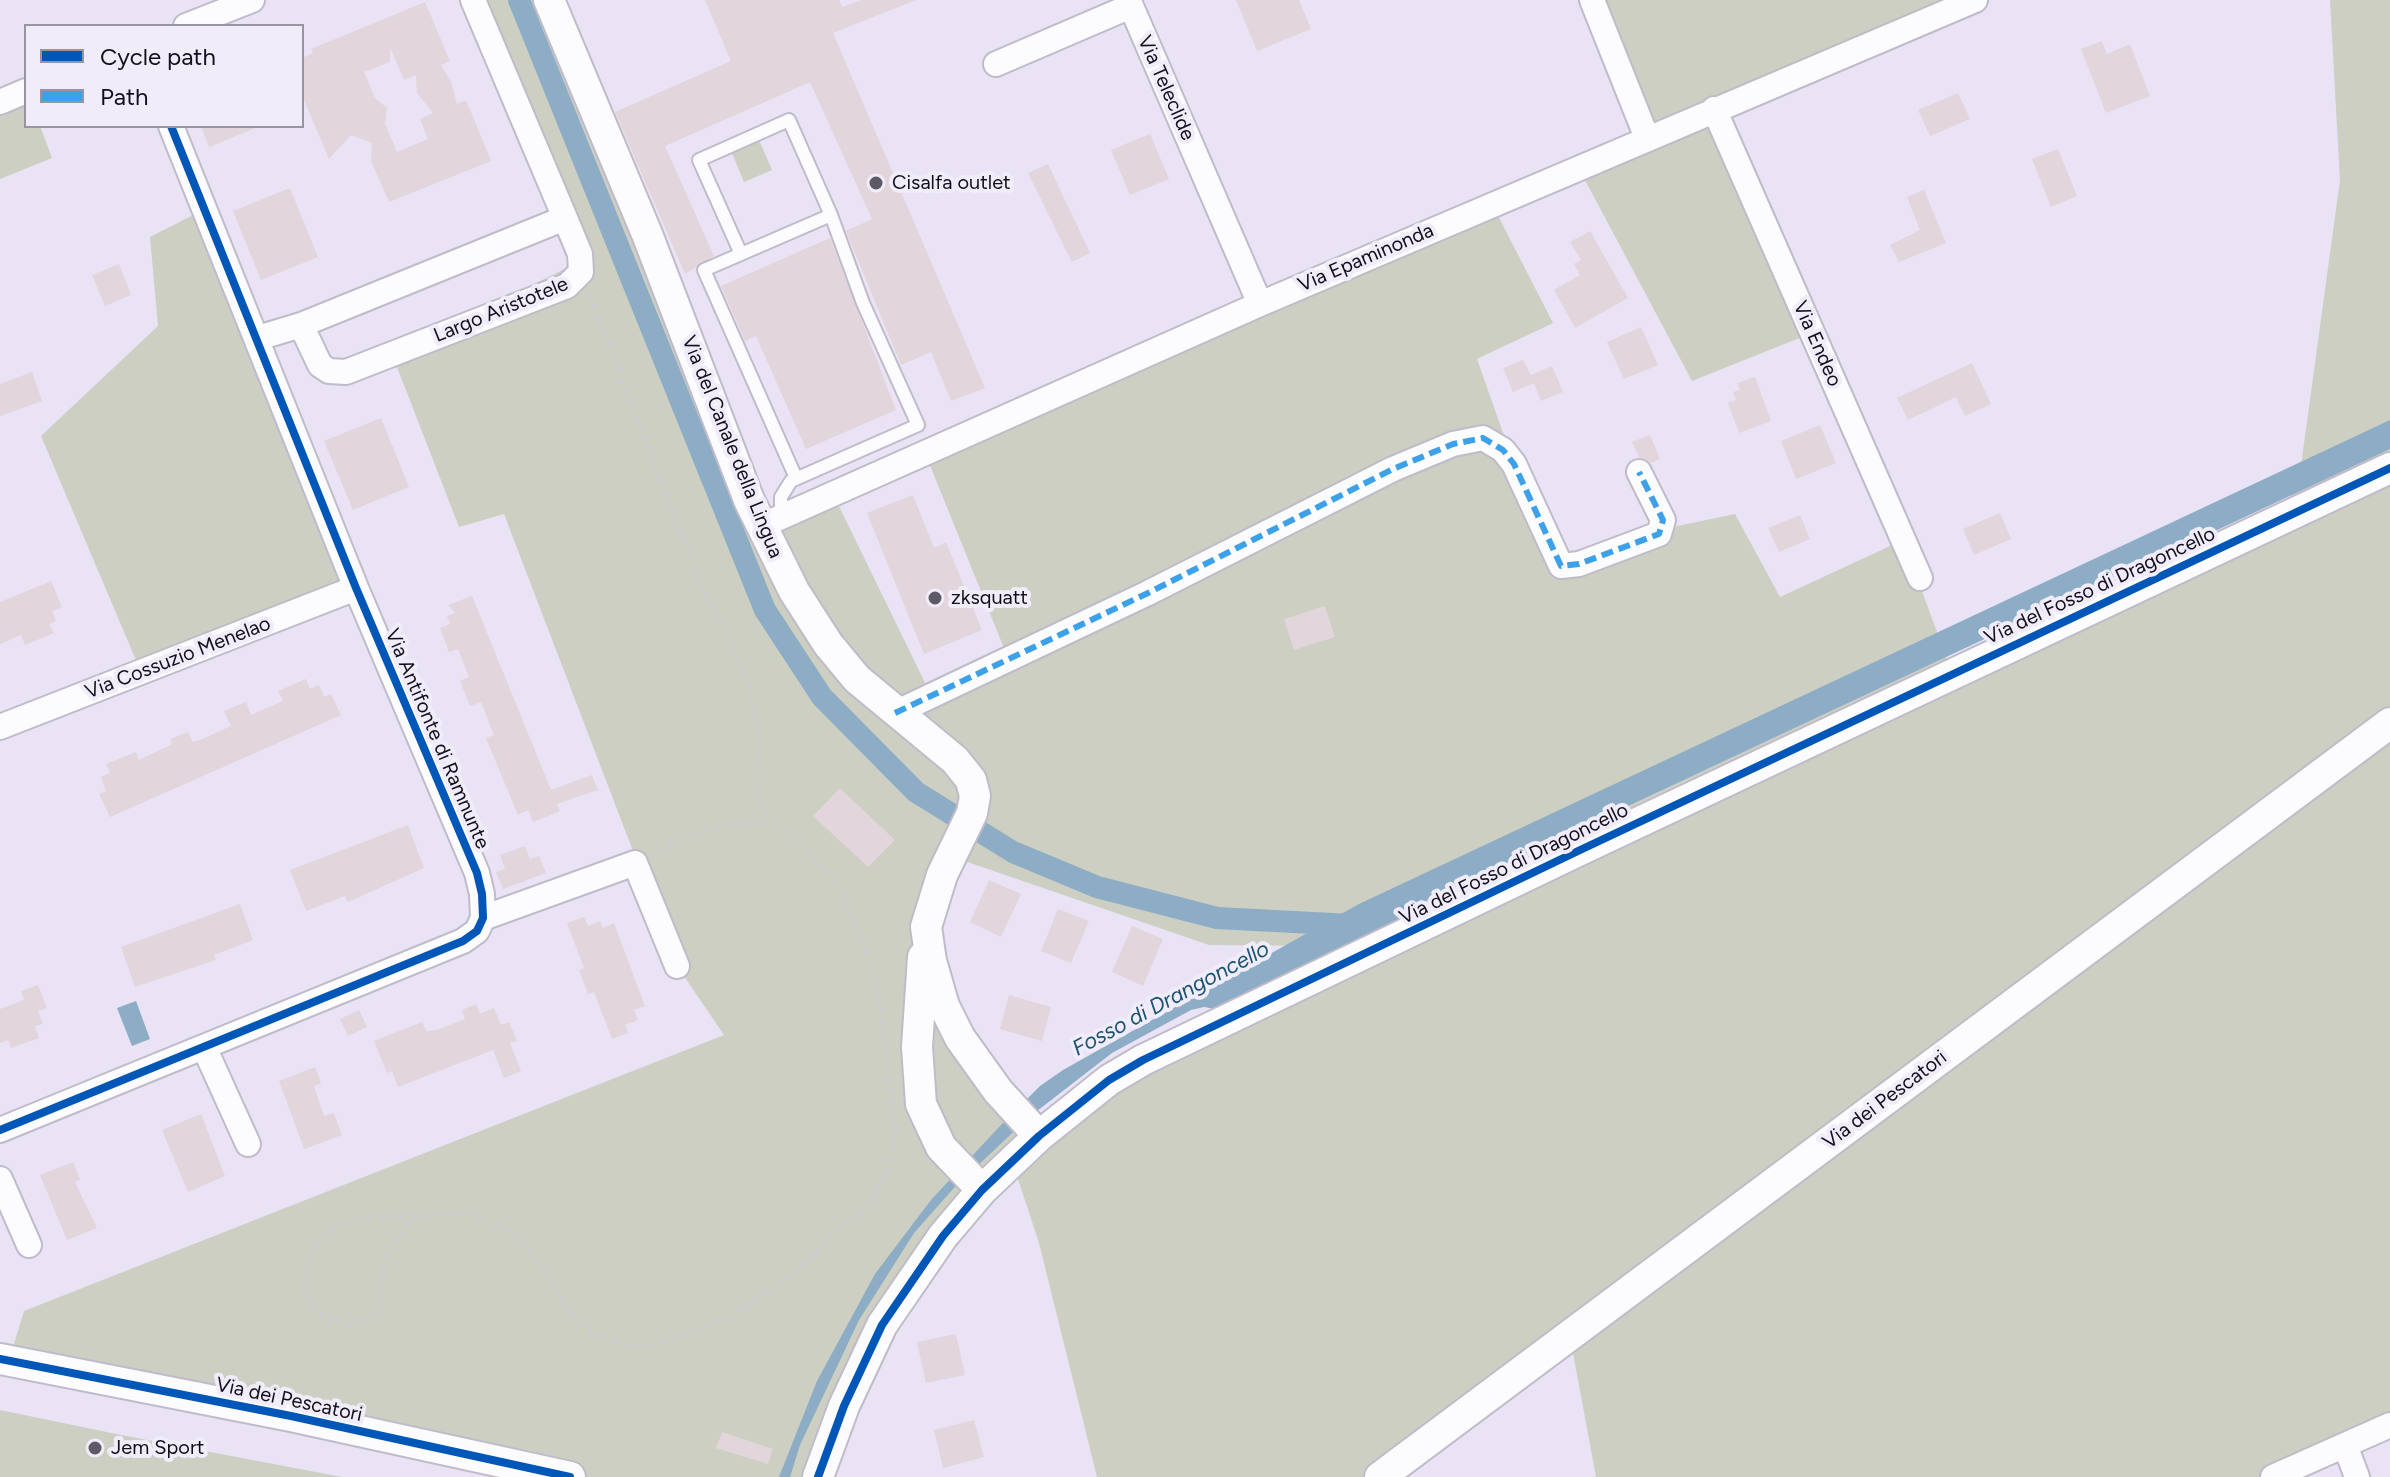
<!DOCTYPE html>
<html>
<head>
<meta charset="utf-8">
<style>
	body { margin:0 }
	#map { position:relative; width:2390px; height:1477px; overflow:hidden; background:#e9e3f5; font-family:Figtree,sans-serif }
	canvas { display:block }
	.legend { position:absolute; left:24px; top:24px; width:280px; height:104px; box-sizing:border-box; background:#f0ecfa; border:2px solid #9894a0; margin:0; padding:10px 14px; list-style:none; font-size:24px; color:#130f1a }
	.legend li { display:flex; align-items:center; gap:16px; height:40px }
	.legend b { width:40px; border:2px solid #9894a0 }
</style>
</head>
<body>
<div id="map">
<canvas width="2390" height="1477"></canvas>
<ul class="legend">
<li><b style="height:10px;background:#0057b8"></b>Cycle path</li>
<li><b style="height:10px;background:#3da1ea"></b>Path</li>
</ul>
</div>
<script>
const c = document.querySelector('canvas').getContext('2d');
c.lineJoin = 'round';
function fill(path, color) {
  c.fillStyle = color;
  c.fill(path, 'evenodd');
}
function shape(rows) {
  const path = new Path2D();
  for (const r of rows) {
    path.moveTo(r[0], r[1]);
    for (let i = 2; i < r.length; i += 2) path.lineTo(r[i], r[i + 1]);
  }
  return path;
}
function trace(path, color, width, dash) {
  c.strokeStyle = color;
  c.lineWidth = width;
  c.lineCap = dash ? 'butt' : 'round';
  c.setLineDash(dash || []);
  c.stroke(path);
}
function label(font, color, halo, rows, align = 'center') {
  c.font = font + ' Figtree,sans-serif';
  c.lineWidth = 8;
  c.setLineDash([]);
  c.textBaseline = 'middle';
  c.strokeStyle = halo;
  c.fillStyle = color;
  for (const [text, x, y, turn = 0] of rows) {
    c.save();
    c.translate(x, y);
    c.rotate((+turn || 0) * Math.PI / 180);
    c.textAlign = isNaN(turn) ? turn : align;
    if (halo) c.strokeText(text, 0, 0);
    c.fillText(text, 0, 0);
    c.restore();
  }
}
fill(shape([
	[472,0,547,0,761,526,833,494,931,695,1008,658,925,453,1492,204,1553,323,1477,359,1514,464,1568,566,1663,529,1735,514,1780,597,1903,540,1947,659,1335,946,1209,945,950,856,942,875,937,985,1033,1129,943,1236,818,1477,570,1477,9,1361,24,1311,724,1035,677,966,504,514,459,527,392,354,581,261],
	[1592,0,1975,0,1714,109,1812,333,1692,381,1578,167,1647,138],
	[2330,0,2390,0,2390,450,2290,498,2300,473,2340,180],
	[26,91,26,126,40,126,52,158,0,179,0,102],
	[759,140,772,170,744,182,731,151],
	[205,209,356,588,141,672,41,436,158,326,150,237],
	[2390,468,2390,1425,2273,1477,1596,1477,1570,1337,1380,1477,1097,1477,1039,1243,1012,1161,1080,1101],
	[0,1410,126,1436,342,1477,0,1477]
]), '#cccfc2');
fill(shape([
	[2390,420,2390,449,1419,904,1379,933,1215,1009,1204,1007,1191,1010,1112,1053,1028,1118,953,1189,914,1233,859,1320,800,1445,790,1477,779,1477,817,1381,875,1274,931,1200,1001,1125,1040,1086,1063,1070,1359,904],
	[136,1001,150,1039,132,1046,117,1008]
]), '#8dacc5');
trace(shape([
	[519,0,765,610,822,697,916,792,1013,852,1097,887,1217,918,1351,925]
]), '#8dacc5', 22);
fill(shape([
	[705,0,839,0,842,7,862,0,916,0,833,33,985,388,951,401,931,352,901,365,846,231,872,219,810,82,665,146,714,256,685,274,615,112,731,61],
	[1236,0,1299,0,1311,29,1257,51],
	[425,2,450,61,441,65,451,82,457,104,466,100,491,161,389,202,371,161,372,143,351,135,329,159,302,95,302,58,313,53,311,49],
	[390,47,404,80,416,75,417,93,433,113,420,119,428,139,397,152,385,124,387,108,375,98,364,72,390,62],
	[2102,41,2107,54,2130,44,2150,96,2106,113,2081,49],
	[1958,93,1970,119,1930,136,1918,110],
	[201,126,258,126,258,127,209,147],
	[1150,134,1169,179,1130,195,1111,150],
	[2058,149,2077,196,2051,207,2032,159],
	[1048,164,1090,253,1072,262,1028,173],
	[290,188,318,257,261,280,233,211],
	[1924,190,1946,243,1899,262,1890,245,1920,230,1907,197],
	[1590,231,1628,298,1575,328,1554,290,1580,275,1574,264,1581,260,1570,242],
	[830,238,896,410,806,449,756,336,745,341,721,286],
	[119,264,131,295,105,306,92,275],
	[1641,327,1658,365,1624,379,1607,342],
	[1523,360,1531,375,1552,366,1563,392,1541,401,1534,383,1513,392,1503,368],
	[1972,363,1991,404,1965,416,1956,397,1908,420,1897,398],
	[32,372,42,401,0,416,0,384],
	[1755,377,1771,421,1739,433,1728,403,1736,400,1733,392,1740,390,1737,383],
	[381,418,409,487,353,510,324,441],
	[1820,425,1836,463,1796,479,1781,441],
	[1650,435,1660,459,1651,463,1639,457,1632,442],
	[913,495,934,548,946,542,982,630,924,654,867,513],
	[2000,513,2011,539,1974,555,1963,529],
	[1800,515,1810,539,1779,552,1768,528],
	[51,581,62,607,52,611,56,621,49,624,54,633,25,645,21,635,0,644,0,602],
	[472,596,551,790,592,775,598,790,557,804,560,811,533,822,528,810,518,815,486,738,494,735,481,702,470,706,460,681,469,677,458,649,449,652,440,628,450,624,447,616,455,613,448,605],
	[1325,606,1335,637,1294,650,1284,619],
	[306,679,310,689,319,685,324,697,331,694,341,715,110,817,99,794,106,791,101,777,110,773,106,764,136,752,139,760,172,744,170,739,188,732,193,742,200,740,231,726,224,711,246,702,251,715,283,701,278,691],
	[840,788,895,840,868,867,813,816],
	[408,825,424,868,348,902,345,896,306,911,290,870],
	[525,846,530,859,539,856,546,873,503,889,496,872,505,869,500,855],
	[989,880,1021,894,1001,937,970,922],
	[240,904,253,940,214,955,216,960,135,987,121,947],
	[1058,909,1089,921,1071,963,1041,951],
	[584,917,588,926,600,921,603,928,614,923,645,1006,634,1010,638,1020,625,1025,628,1033,612,1039,594,992,588,994,579,970,584,968,567,923],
	[1132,926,1163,939,1143,986,1112,972],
	[38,985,47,1008,38,1011,43,1024,35,1026,39,1038,11,1048,8,1040,0,1043,0,1009,24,1000,21,991],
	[1009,995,1051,1007,1042,1041,1000,1029],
	[476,1004,480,1014,494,1008,501,1025,509,1022,517,1041,510,1043,521,1071,504,1078,493,1050,398,1087,392,1071,387,1073,374,1041,422,1022,426,1031,437,1030,465,1019,462,1010],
	[359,1010,367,1027,348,1036,340,1019],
	[315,1067,321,1083,314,1086,324,1116,334,1113,342,1135,304,1149,279,1081],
	[201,1114,225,1176,188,1192,162,1130],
	[73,1162,80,1180,75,1182,97,1228,67,1240,40,1175],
	[956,1334,965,1375,926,1383,917,1342],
	[974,1420,984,1457,943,1468,934,1430],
	[722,1432,773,1449,768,1464,716,1448]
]), '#e2d5db');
const service = shape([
	[741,254,699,160,789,120,831,215,741,254,704,270,796,478],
	[781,517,781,497,791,481,918,425,863,303,831,215]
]);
const minor = shape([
	[473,0,565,218],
	[1592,0,1647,138],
	[186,26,252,0],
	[996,64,1131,6,1260,304],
	[0,102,26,91],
	[1714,109,1920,578],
	[258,338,301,325,565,218,580,254,581,272,567,286,346,372,329,371,320,365,301,325],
	[761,526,1260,304,1975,0],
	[895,713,1146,594,1393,469,1453,444,1483,438,1503,450,1514,464,1561,566,1579,564,1659,534,1663,520,1639,472],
	[0,727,356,588],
	[483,918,635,863,677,966],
	[204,1047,248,1144],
	[0,1130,463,941,477,931,483,918,482,894,477,873,356,588,171,126],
	[0,1179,29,1245],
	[2345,1445,2357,1477],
	[2273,1477,2390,1425]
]);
const tertiary = shape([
	[549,0,647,234,749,500,794,591,828,644,857,679,955,760,971,780,975,796,972,813,942,875,926,927,931,961,944,1006,960,1038,998,1091,1039,1136],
	[923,957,917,1047,921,1104,941,1147,982,1190],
	[0,1359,291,1416,570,1477],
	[818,1477,844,1406,882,1325,943,1236,982,1190,1039,1136,1109,1080,1143,1060,1578,851,2390,468],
	[1380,1477,2390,723]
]);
trace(service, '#c0bbc9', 16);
trace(minor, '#c0bbc9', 28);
trace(tertiary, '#c0bbc9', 34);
trace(shape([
	[589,295,703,589,728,635,746,679,758,725,758,794,768,822],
	[417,1216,385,1252,381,1300,375,1314,364,1323,346,1324,328,1320,317,1310,306,1296,303,1279,314,1247,326,1234,347,1222,370,1217,472,1214,513,1233,546,1269,572,1314,597,1336,628,1346,654,1345,727,1317,779,1285,869,1205,891,1162,896,1129,879,994,864,944,841,890,812,855,787,833,768,822,732,824,693,834,652,855]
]), '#cdcbd0', 4, [4, 6]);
trace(service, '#fcfbfe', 12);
trace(minor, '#fcfbfe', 24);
trace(tertiary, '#fcfbfe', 30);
trace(shape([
	[895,713,1146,594,1393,469,1453,444,1483,438,1503,450,1514,464,1561,566,1579,564,1659,534,1663,520,1639,472]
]), '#3da1ea', 6, [12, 6]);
trace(shape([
	[0,1130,463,941,477,931,483,918,482,894,477,873,356,588,171,126],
	[0,1359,291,1416,570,1477],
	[818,1477,844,1406,882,1325,943,1236,982,1190,1039,1136,1109,1080,1143,1060,1578,851,2390,468]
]), '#0057b8', 8);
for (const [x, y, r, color] of [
	[876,183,8,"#5e5967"],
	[935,598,8,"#5e5967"],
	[95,1448,8,"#5e5967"]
]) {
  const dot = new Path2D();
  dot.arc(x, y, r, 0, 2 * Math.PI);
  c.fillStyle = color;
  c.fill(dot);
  trace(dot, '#f0ecfa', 3);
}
label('20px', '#130f1a', '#f0ecfa', [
	["Via Teleclide",1166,88,66],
	["Via Epaminonda",1366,258,-23],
	["Largo Aristotele",501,310,-22],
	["Via Endeo",1817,344,66],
	["Via del Canale della Lingua",732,447,68],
	["Via del Fosso di Dragoncello",2100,586,-25],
	["Via Cossuzio Menelao",178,658,-21],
	["Via Antifonte di Ramnunte",437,739,67],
	["Via del Fosso di Dragoncello",1514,864,-26],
	["Via dei Pescatori",1885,1100,-37],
	["Via dei Pescatori",289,1400,12]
]);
label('20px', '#130f1a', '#f0ecfa', [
	["Cisalfa outlet",892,183],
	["zksquatt",951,598],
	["Jem Sport",111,1448]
], 'left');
label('italic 22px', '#1b5372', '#f0ecfa', [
	["Fosso di Drangoncello",1171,999,-28]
]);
</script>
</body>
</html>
